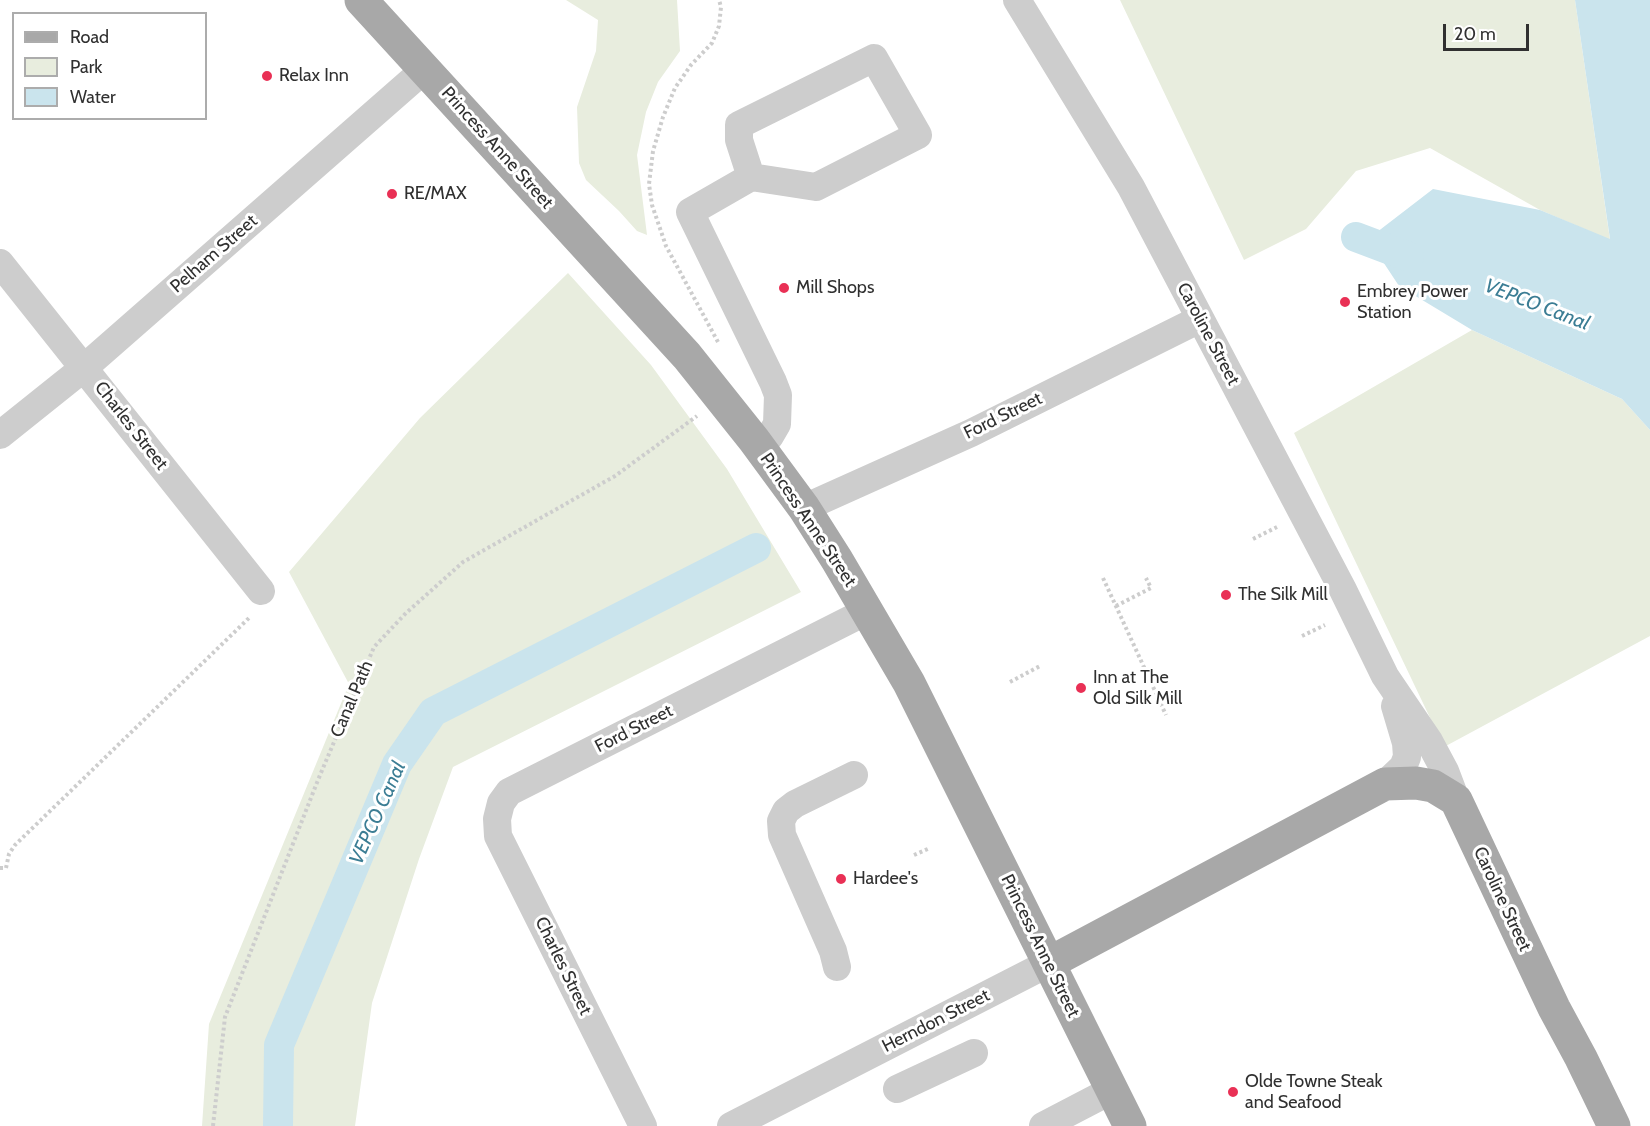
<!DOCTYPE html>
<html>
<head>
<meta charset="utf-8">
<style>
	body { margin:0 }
	#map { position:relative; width:1650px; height:1126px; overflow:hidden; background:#fff; font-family:Cabin,sans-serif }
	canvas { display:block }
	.legend { position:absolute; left:12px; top:12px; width:195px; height:108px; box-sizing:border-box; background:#fff; border:2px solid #acacac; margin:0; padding:8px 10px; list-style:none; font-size:18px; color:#303030 }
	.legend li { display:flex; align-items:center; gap:12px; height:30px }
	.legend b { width:30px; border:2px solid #acacac }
	.scale { position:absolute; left:1443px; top:24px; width:86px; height:27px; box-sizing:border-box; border:3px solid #303030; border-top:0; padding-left:8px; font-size:18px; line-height:21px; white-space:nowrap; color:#303030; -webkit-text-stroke:4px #fff; paint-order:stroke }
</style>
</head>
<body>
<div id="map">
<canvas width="1650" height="1126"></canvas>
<ul class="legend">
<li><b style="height:8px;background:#a8a8a8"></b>Road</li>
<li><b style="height:16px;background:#e8edde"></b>Park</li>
<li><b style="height:16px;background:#cae4ed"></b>Water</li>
</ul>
<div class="scale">20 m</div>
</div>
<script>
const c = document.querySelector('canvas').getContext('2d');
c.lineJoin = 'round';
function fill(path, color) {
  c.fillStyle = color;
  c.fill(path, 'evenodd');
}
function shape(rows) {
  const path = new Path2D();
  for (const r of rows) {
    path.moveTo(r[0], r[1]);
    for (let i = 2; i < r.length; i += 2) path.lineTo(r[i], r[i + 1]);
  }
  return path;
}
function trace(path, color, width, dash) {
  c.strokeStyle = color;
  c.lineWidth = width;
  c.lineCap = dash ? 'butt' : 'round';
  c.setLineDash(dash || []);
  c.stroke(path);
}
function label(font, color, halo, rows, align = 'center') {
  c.font = font + ' Cabin,sans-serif';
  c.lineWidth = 6;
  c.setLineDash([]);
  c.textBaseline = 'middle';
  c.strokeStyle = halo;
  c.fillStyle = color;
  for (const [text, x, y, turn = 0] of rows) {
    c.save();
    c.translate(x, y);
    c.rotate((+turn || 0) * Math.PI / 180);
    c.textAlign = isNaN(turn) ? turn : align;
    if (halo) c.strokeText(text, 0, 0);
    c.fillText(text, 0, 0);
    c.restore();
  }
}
fill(shape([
	[566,0,677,0,680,51,658,82,646,112,637,155,647,235,637,231,619,211,586,180,579,163,577,107,596,51,598,20],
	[1120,0,1575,0,1610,240,1540,210,1430,148,1356,171,1306,229,1244,260],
	[568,273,651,365,727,469,801,592,453,767,419,859,372,1003,355,1126,202,1126,209,1024,349,684,289,572,420,418],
	[1472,330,1622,399,1650,430,1650,636,1444,747,1294,433]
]), '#e8edde');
fill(shape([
	[1575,0,1650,0,1650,430,1622,399,1472,330,1399,286,1368,239,1433,189,1540,210,1610,239]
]), '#cae4ed');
trace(shape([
	[1356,237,1409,257],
	[278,1126,279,1045,397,764,433,712,756,548]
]), '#cae4ed', 30);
trace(shape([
	[718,342,666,246,652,205,649,184,653,151,663,117,675,88,691,65,712,43,719,26,721,7,719,0],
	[1253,539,1277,527],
	[1103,578,1166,715],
	[1116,606,1151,588,1146,578],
	[1302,636,1325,625],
	[1010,682,1040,666],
	[914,855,930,848],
	[0,868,6,868,9,854,15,845,250,617],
	[213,1126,225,1017,318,780,374,647,406,613,463,562,615,476,697,416]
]), '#cdcdcd', 4, [3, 3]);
trace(shape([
	[1017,0,1131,187,1342,588,1385,676,1429,741,1445,771,1456,800],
	[751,177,739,140,739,125,874,58,918,135,816,187,751,177,690,212,773,382,778,395,777,424,770,436,760,448],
	[0,263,261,591],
	[0,435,85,367,425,69],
	[804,508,971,433,1200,319],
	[1385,784,1403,767,1407,757,1406,743,1395,706],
	[837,967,833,951,782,835,781,821,786,811,795,804,854,775],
	[897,1089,974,1053],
	[643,1126,498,836,497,819,501,803,509,792,867,611],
	[731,1126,1049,963],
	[1043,1126,1112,1090]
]), '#cdcdcd', 28);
trace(shape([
	[361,0,687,356,754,440,804,508,837,560,909,683,1130,1126],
	[1049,963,1385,784,1416,783,1433,786,1456,800,1554,1008,1581,1058,1614,1126]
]), '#a8a8a8', 33);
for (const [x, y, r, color] of [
	[267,76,6,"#e93055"],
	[392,194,6,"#e93055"],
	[784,288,6,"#e93055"],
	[1345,302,6,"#e93055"],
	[1226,595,6,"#e93055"],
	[1081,688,6,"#e93055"],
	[841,879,6,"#e93055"],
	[1233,1092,6,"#e93055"]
]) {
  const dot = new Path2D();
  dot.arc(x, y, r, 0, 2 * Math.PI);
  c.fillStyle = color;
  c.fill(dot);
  trace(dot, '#fff', 2);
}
label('18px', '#303030', '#fff', [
	["Relax Inn",279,76],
	["RE/MAX",404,194],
	["Mill Shops",796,288],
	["Embrey Power",1357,292],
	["Station",1357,313],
	["The Silk Mill",1238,595],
	["Inn at The",1093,678],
	["Old Silk Mill",1093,699],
	["Hardee's",853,879],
	["Olde Towne Steak",1245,1082],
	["and Seafood",1245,1103]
], 'left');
label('18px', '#303030', '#fff', [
	["Princess Anne Street",497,148,48],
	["Pelham Street",214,254,-41],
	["Caroline Street",1208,334,62],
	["Ford Street",1003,416,-26],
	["Charles Street",131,426,52],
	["Princess Anne Street",808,520,56],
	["Canal Path",352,699,-67],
	["Ford Street",634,729,-27],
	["Caroline Street",1502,899,65],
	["Princess Anne Street",1040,946,64],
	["Charles Street",563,966,64],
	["Herndon Street",936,1021,-27]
]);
label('italic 20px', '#3b7d94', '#fff', [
	["VEPCO Canal",1537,305,21],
	["VEPCO Canal",378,813,-66]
]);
</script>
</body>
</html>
